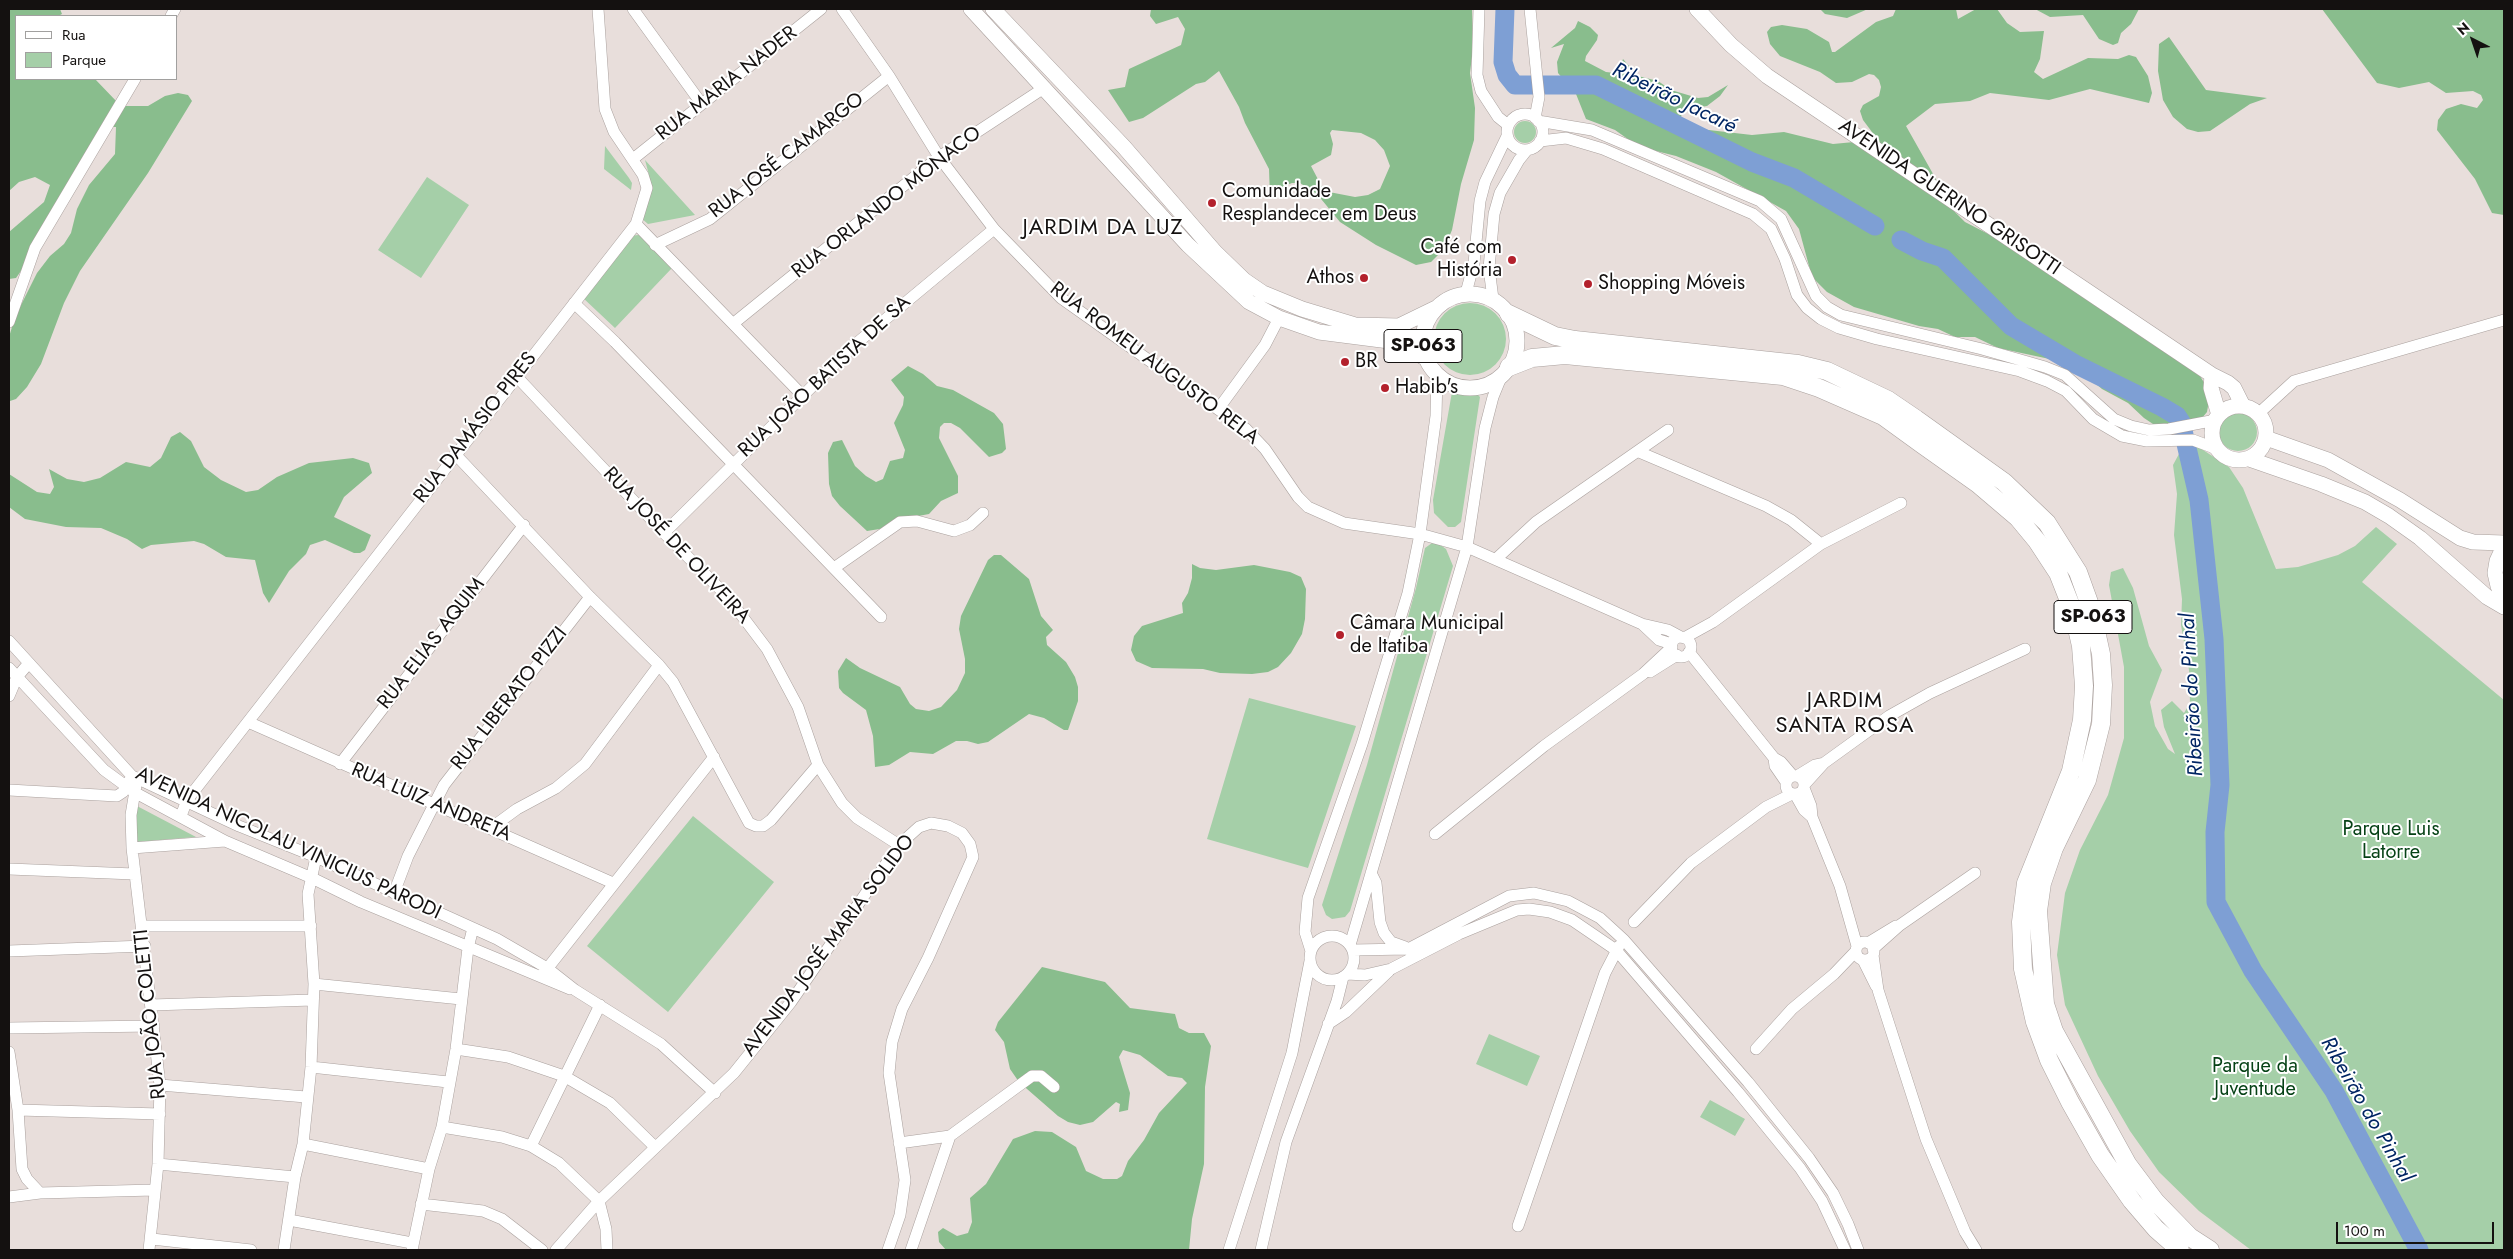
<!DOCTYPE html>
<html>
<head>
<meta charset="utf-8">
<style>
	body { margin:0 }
	#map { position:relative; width:2513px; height:1259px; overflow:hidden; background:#e8dedb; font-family:Jost,sans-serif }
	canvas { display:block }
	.frame { position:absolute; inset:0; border:10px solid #141110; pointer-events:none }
	.legend { position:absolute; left:15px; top:15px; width:162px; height:65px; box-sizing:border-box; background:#fff; border:1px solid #a1a09f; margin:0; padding:6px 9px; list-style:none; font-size:15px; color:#141110 }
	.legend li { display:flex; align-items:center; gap:10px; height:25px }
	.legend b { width:25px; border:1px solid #a1a09f }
	.north { position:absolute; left:2448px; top:15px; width:50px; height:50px; -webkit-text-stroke:4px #fff; paint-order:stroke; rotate:319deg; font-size:14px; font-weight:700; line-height:20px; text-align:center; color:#141110 }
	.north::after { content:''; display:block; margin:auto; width:18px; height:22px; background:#141110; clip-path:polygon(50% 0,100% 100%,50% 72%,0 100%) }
	.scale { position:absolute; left:2336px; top:1222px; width:158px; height:22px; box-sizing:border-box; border:2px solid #141110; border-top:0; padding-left:6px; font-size:15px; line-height:18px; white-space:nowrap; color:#141110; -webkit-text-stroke:4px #fff; paint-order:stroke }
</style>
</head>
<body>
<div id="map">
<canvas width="2513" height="1259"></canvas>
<div class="frame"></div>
<ul class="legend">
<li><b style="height:6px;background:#fff"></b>Rua</li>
<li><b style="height:14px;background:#a5cfa8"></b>Parque</li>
</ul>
<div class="north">N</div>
<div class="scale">100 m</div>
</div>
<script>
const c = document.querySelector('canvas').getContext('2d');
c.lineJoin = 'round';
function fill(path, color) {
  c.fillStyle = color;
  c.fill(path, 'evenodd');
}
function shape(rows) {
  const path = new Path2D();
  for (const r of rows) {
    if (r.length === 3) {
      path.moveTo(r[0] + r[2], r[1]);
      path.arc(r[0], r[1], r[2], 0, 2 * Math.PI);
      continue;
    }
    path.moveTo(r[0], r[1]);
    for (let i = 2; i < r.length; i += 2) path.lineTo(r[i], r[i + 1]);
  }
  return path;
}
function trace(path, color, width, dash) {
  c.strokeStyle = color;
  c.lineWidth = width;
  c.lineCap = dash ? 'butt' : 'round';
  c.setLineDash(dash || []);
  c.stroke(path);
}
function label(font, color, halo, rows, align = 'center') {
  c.font = font + ' Jost,sans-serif';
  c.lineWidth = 4;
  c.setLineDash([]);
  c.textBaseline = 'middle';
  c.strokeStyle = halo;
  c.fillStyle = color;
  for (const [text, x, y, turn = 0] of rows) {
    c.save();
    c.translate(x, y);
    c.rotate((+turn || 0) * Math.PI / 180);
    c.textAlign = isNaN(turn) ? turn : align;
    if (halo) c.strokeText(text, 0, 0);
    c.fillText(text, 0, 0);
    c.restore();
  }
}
fill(shape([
	[1525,132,11],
	[605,146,629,178,632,183,631,190,604,169],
	[645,160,695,215,648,224,641,218,649,191,649,175],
	[427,177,469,205,421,278,378,250],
	[639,235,672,268,615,328,582,297,627,236],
	[1470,339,36],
	[1452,392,1477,394,1480,397,1461,522,1455,527,1448,527,1434,513,1433,500],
	[2238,432,19],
	[2197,446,2229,467,2243,488,2276,569,2298,567,2338,555,2355,546,2376,527,2397,544,2362,582,2504,700,2504,1250,2251,1250,2199,1211,2159,1172,2130,1131,2098,1076,2065,1005,2057,955,2065,893,2080,850,2108,795,2124,738,2124,667,2109,585,2111,572,2123,568,2133,588,2149,646,2162,670,2150,702,2155,726,2168,749,2175,754,2164,727,2161,710,2172,701,2184,713,2190,703,2189,670,2181,625,2182,599,2174,535,2177,494,2173,465,2180,452],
	[1432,543,1439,544,1446,549,1453,566,1350,911,1345,917,1332,919,1326,915,1322,905,1367,765,1416,588,1425,548],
	[1249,698,1356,726,1308,868,1207,839],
	[137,806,196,837,137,842],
	[693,816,774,882,668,1012,587,946],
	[1489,1034,1540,1056,1527,1086,1476,1064],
	[1710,1100,1745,1119,1735,1136,1700,1117]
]), '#a5cfa8');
fill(shape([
	[9,9,60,9,62,14,58,16,16,16,16,79,95,79,118,103,125,106,148,106,165,96,178,93,188,95,192,101,148,173,80,271,64,303,41,364,27,387,16,399,10,401,9,337,15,317,37,273,50,256,64,244,71,233,77,209,89,185,115,154,116,127,112,127,28,261,16,278,9,279,9,232,44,202,50,185,35,177,19,182,9,191],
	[1151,9,1472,9,1473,48,1470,73,1475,108,1474,140,1461,184,1452,230,1444,249,1431,262,1416,265,1376,245,1340,222,1317,194,1300,183,1292,183,1282,187,1270,197,1269,169,1245,123,1239,107,1219,71,1205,82,1196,84,1143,118,1129,122,1108,90,1125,87,1129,69,1181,45,1185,29,1178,17,1156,24,1150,16],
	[1332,130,1361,133,1375,140,1384,150,1390,166,1380,189,1368,195,1355,197,1329,192,1322,187,1311,166,1331,155,1333,144,1330,133],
	[1820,9,1868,9,1847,18,1825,14],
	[1896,9,1956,9,1958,19,1976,9,1997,9,2007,23,2020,32,2044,31,2040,59,2034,72,2043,79,2088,58,2118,59,2129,55,2136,57,2148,76,2152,93,2149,103,2090,89,2049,100,1990,93,1970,101,1935,104,1906,126,1954,211,1965,222,2000,240,2188,366,2200,376,2208,389,2209,400,2207,412,2202,418,2156,426,2144,418,2128,403,2102,389,2073,364,1998,348,1975,337,1955,337,1938,329,1919,326,1854,307,1827,292,1812,277,1799,229,1786,211,1716,172,1676,156,1648,149,1632,142,1615,130,1586,119,1576,94,1558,73,1557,62,1564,44,1551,48,1575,28,1578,21,1590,27,1598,35,1597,40,1586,56,1585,61,1606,72,1615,73,1619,71,1623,59,1638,76,1658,81,1671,90,1698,98,1708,97,1728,85,1720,96,1707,106,1682,110,1681,118,1700,129,1752,135,1784,132,1833,144,1854,142,1879,145,1878,140,1863,120,1860,111,1863,105,1879,96,1881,87,1879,80,1874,75,1869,74,1852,82,1836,83,1820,72,1780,56,1770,44,1767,32,1771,27,1782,25,1807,29,1829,42,1832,52,1835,52,1876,22,1893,16],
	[2035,9,2139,9,2131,24,2121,33,2118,43,2113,45,2099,39,2083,15,2050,17],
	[2322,9,2504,9,2504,215,2492,213,2475,179,2437,130,2438,120,2446,109,2461,104,2477,108,2483,100,2481,95,2473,91,2446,93,2429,82,2399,88,2377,83],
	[2169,37,2206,90,2267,98,2250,104,2210,131,2198,132,2187,129,2173,117,2163,100,2158,71,2159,44],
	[908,366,923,374,937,386,953,390,994,413,1003,424,1006,449,1002,453,989,457,960,428,951,423,944,423,940,427,939,438,958,476,958,493,941,501,929,514,913,517,892,527,867,531,840,506,832,496,829,484,828,453,833,442,842,440,855,466,866,476,876,482,883,479,890,461,903,458,905,450,894,423,903,405,904,397,891,380],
	[180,432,191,441,204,467,221,480,246,492,258,490,277,477,309,463,353,458,369,463,372,473,344,497,334,517,371,535,365,550,360,553,354,553,325,540,310,545,306,554,289,571,269,603,263,593,255,560,226,557,204,544,194,541,151,545,142,549,127,539,101,528,66,527,25,519,9,507,9,474,37,492,50,494,54,487,49,469,67,479,84,482,100,478,126,462,150,467,161,458,171,437],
	[994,555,1001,555,1029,579,1041,616,1053,630,1046,637,1047,645,1066,662,1075,677,1078,687,1078,701,1068,730,1064,730,1044,718,1029,714,988,742,978,744,967,741,956,741,933,754,910,752,889,765,875,767,873,736,866,710,843,693,839,688,838,671,846,658,860,668,900,687,910,704,916,709,929,711,941,707,957,690,965,673,965,659,959,629,961,616,988,560],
	[1192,564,1200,568,1216,570,1254,565,1290,572,1301,577,1306,589,1305,619,1302,634,1291,653,1278,667,1268,672,1252,674,1220,673,1203,669,1152,668,1136,661,1131,650,1134,636,1142,626,1183,613,1182,603,1188,593,1192,578],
	[1042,967,1105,982,1130,1008,1175,1014,1179,1028,1189,1033,1204,1033,1211,1046,1205,1087,1204,1164,1192,1219,1189,1250,946,1250,939,1242,938,1232,943,1228,957,1236,968,1233,972,1222,970,1198,986,1184,1013,1139,1035,1131,1052,1132,1076,1147,1086,1171,1103,1179,1117,1179,1122,1176,1128,1161,1144,1140,1159,1113,1187,1083,1182,1078,1168,1076,1140,1055,1123,1050,1119,1057,1130,1093,1128,1110,1119,1112,1120,1104,1116,1102,1093,1122,1080,1125,1068,1122,1058,1116,1019,1082,1010,1069,1004,1042,995,1030,998,1022]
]), '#89bd8d');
trace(shape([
	[1505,9,1503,62,1507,75,1515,85,1596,85,1752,162,1794,178,1875,226],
	[1901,240,1922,251,1943,258,2011,326,2075,364,2162,407,2177,416,2181,422,2199,500,2214,639,2220,785,2215,832,2216,902,2253,971,2334,1091,2419,1250]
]), '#7e9fd4', 19);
const minor = shape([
	[633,9,701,103],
	[842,9,889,76,939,157,994,229,1061,298,1246,429,1265,449,1298,497,1308,507,1344,523,1420,534,1467,547,1642,624,1668,630,1681,637],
	[1479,9,1477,75,1481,91,1498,117,1508,125],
	[1530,9,1539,97,1535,118],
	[171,16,175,9],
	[1525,132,18],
	[1538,121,1592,130,1760,201,1781,219,1816,296,1827,307,1841,315,1982,349,2045,367,2065,375,2114,419,2131,426,2149,430,2169,429,2216,420],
	[1540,141,1566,138,1603,149,1753,214,1771,229,1785,259,1797,295,1807,308,1821,319,1839,328,1877,339,2020,371,2047,381,2066,391,2093,419,2122,436,2147,441,2193,440,2217,449],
	[633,159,821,9],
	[636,224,803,396],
	[655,245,710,219,889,76],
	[1466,293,1474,263,1480,201,1485,182,1507,136],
	[1493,299,1489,268,1494,214,1500,193,1519,160,1527,150],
	[574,303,615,342,881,617],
	[9,322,35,248,135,79],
	[734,323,939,157,1044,88],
	[518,378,664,533,727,596,767,649,798,707,818,765,842,803,857,818,899,845],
	[1219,408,1265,345,1279,318],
	[2258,414,2294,381,2504,320],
	[1639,452,1766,506,1791,520,1821,544],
	[455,454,590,597,659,665,673,682,749,823,756,826,763,826,771,820,818,765],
	[664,533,852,347,994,229],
	[1496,559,1536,522,1668,430],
	[834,568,900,522,917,521,954,531,970,525,983,513],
	[1642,624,1659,640,1672,644],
	[1681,647,10],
	[1684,638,1713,622,1821,544,1901,503],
	[9,641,132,776,239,826,316,857,497,939,547,968,575,990,661,1044,715,1093],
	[1689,652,1774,758,1781,762,1793,776],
	[9,668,104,770,134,792,225,841,312,878,361,902,570,989],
	[1650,672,1677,655],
	[9,696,17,677,29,663],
	[248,722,613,883],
	[1774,758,1775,766,1786,782],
	[340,764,524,525],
	[1795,785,9],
	[1797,776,1815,765,1824,763],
	[1805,784,1824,763,1889,716,1930,693,2025,649],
	[136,785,131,815,132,848,160,1085,158,1164,149,1250],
	[1804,788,1811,806,1812,817,1840,886,1857,946],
	[9,790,117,796,123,792,129,781],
	[1795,794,1804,810,1812,817],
	[181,816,187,800,636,224,647,188,643,175,614,132,605,109,598,9],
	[491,828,517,809,556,788,585,764,659,665],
	[1435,834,1544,746,1643,674,1672,647],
	[132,848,225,841],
	[9,869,134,874],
	[1371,873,1376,883,1380,922,1384,933,1391,942,1405,947],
	[394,893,408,856,444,785,590,597],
	[1634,922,1691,863,1766,807,1792,794],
	[143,926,311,926],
	[1332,958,22],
	[1865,951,9],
	[1868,943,1896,926],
	[1350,945,1467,547,1485,428,1493,397,1502,375],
	[1873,949,1900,925,1975,873],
	[1353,950,1408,949,1509,896,1534,893,1568,901,1600,918,1624,940,1748,1082,1809,1158,1833,1193,1848,1224,1858,1250],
	[9,951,145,946],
	[1311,951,1305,932,1308,898,1362,744,1408,593,1420,534,1436,416,1437,374],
	[1873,955,1878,990,1926,1139,1965,1232,1976,1250],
	[1863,960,1876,986],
	[543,974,714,757],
	[1347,974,1365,975,1391,969,1459,934,1517,910,1529,909,1550,912,1572,920,1616,950,1738,1092,1800,1168,1822,1201,1845,1250],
	[314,984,461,999],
	[151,1005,313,1000],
	[1328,1024,1346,1012,1389,971],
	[9,1028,154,1026],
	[456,1049,508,1057,564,1076,610,1103,655,1147],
	[1756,1049,1792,1009,1834,974,1856,951],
	[9,1052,18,1110,22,1169,27,1179,40,1193],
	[311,1067,448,1082],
	[160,1085,306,1097],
	[18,1110,160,1114],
	[442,1127,502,1137,531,1146,559,1163,599,1201,606,1229,607,1250],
	[899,1143,950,1136,1032,1076,1041,1076,1054,1087],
	[303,1144,429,1169],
	[531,1146,600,1005],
	[158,1164,295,1177],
	[9,1197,40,1193,154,1190],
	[421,1204,483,1211,502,1219,542,1250],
	[289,1220,412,1243],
	[1518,1226,1605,973,1619,946],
	[152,1239,251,1250],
	[284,1250,295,1177,303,1144,311,1067,314,984,308,894,316,857],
	[412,1250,429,1169,442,1127,456,1049,468,948,473,928],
	[556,1250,599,1201,734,1073,791,1002,899,845,919,827,931,823,948,826,962,833,970,844,973,857,928,958,902,1009,892,1042,889,1073,905,1180,900,1215,888,1250],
	[911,1250,950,1136],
	[1229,1250,1292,1053,1310,961],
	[1261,1250,1286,1142,1337,1001,1343,977]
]);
const major = shape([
	[971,9,1188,245,1249,302,1279,318,1319,332,1397,342,1425,358],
	[993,9,1124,147,1215,252,1244,280,1263,293,1302,309,1355,325,1399,326,1436,308],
	[1697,9,1731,45,1767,76,2212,375,2228,383,2234,388,2243,406],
	[1470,341,47],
	[2212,375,2211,388,2219,415],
	[2239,433,27],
	[2266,438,2328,460,2400,500,2460,538,2473,542,2504,543],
	[2249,459,2321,484,2365,502,2389,516,2420,538,2487,597,2504,607],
	[2504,546,2497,561,2495,573,2498,586,2504,599]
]);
const highway = shape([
	[1509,314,1555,336,1575,340,1798,364,1827,371,1888,400,1916,419,2004,482,2047,523,2078,572,2091,608,2101,654,2103,685,2101,724,2087,780,2054,848,2042,883,2038,911,2045,1004,2054,1031,2128,1165,2155,1201,2190,1237,2210,1250],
	[1509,367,1532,358,1565,355,1783,376,1819,388,1883,416,1923,445,1978,484,2018,518,2037,541,2058,573,2073,611,2081,646,2084,686,2082,720,2071,771,2026,883,2021,922,2023,969,2035,1022,2049,1060,2070,1102,2100,1155,2132,1201,2156,1229,2180,1250]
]);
trace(minor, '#aaa19e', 12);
trace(major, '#aaa19e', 16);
trace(highway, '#aaa19e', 19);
trace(minor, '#fff', 11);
trace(major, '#fff', 15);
trace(highway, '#fff', 18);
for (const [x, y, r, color] of [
	[1212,203,5,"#b3212c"],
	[1512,260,5,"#b3212c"],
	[1364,278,5,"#b3212c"],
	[1588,284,5,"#b3212c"],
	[1345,362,5,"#b3212c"],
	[1385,388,5,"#b3212c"],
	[1340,635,5,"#b3212c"]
]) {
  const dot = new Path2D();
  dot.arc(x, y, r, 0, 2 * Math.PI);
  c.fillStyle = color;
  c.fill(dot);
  trace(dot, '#fff', 2);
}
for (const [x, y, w] of [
	[1423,346,78],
	[2093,617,78]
]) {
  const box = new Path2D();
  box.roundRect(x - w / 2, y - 16.5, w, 33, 4);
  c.fillStyle = '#fff';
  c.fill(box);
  trace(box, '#141110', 1);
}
label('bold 19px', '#141110', null, [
	["SP-063",1423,346],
	["SP-063",2093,617]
]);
label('20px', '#141110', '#fff', [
	["RUA MARIA NADER",727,84,-38],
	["RUA JOSÉ CAMARGO",787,156,-38],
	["AVENIDA GUERINO GRISOTTI",1949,198,34],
	["RUA ORLANDO MÔNACO",887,203,-38],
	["RUA ROMEU AUGUSTO RELA",1154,364,37],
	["RUA JOÃO BATISTA DE SA",825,377,-43],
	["RUA DAMÁSIO PIRES",476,428,-52],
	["RUA JOSÉ DE OLIVEIRA",676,546,47],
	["RUA ELIAS AQUIM",432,644,-52],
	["RUA LIBERATO PIZZI",510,699,-52],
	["RUA LUIZ ANDRETA",431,803,23],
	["AVENIDA NICOLAU VINICIUS PARODI",288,844,25],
	["AVENIDA JOSÉ MARIA SOLIDO",829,946,-53],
	["RUA JOÃO COLETTI",151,1014,-96]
]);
label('20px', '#141110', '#fff', [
	["Comunidade",1222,192],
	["Resplandecer em Deus",1222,215],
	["Café com",1502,248,"right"],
	["História",1502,271,"right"],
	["Athos",1354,278,"right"],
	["Shopping Móveis",1598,284],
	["BR",1355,362],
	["Habib's",1395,388],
	["Câmara Municipal",1350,624],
	["de Itatiba",1350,647]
], 'left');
label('20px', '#064216', '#fff', [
	["Parque Luis",2391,830],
	["Latorre",2391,853],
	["Parque da",2255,1067],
	["Juventude",2255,1090]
]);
label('italic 21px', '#002563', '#fff', [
	["Ribeirão Jacaré",1674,99,26],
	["Ribeirão do Pinhal",2193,695,-93],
	["Ribeirão do Pinhal",2366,1110,60]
]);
c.letterSpacing = '1px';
label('22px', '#141110', '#fff', [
	["JARDIM DA LUZ",1103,229],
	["JARDIM",1845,702],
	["SANTA ROSA",1845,727]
]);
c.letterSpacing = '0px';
</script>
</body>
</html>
